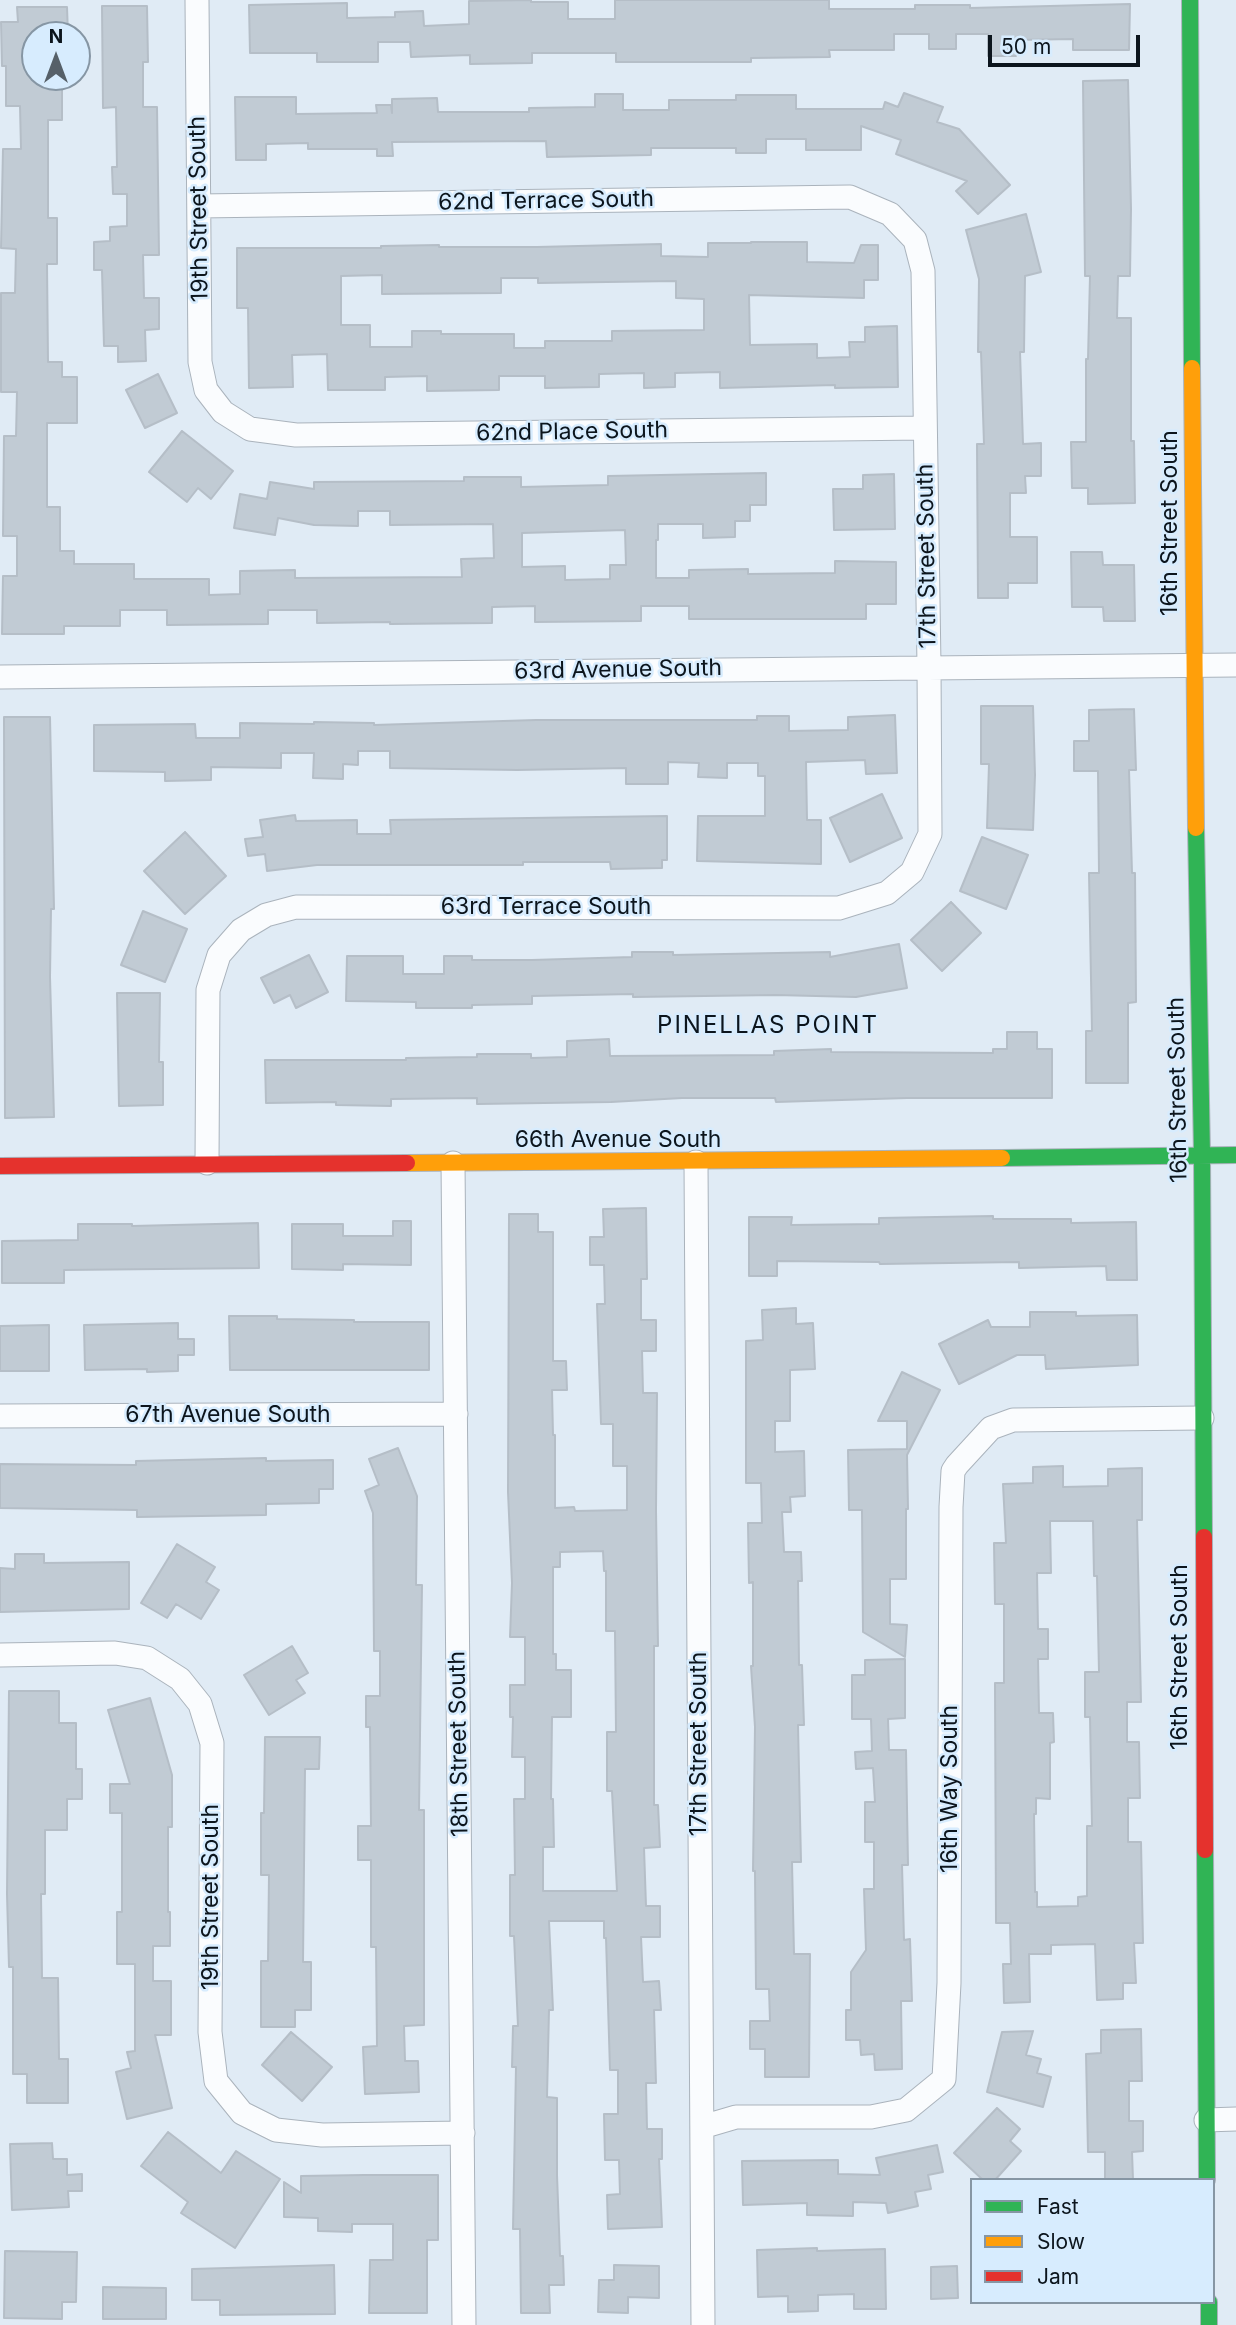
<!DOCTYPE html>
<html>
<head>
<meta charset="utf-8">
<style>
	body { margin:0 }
	#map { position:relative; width:1236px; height:2325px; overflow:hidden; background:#e0ebf5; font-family:Inter,sans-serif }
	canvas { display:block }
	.legend { position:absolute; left:970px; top:2178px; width:245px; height:126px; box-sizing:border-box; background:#d7ecfe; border:2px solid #8696a4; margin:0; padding:9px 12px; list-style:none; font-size:21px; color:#0c151d }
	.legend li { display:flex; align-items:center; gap:14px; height:35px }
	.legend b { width:35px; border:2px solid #8696a4 }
	.north { position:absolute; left:21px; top:21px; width:70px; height:70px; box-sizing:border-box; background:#d7ecfe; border:2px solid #8696a4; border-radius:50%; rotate:0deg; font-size:19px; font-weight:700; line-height:28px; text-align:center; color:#0c151d }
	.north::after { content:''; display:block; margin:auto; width:24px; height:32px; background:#566069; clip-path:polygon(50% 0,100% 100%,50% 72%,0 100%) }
	.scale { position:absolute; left:988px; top:35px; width:152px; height:32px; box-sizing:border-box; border:4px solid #0c151d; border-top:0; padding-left:9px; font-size:21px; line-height:24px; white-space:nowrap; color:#0c151d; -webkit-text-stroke:5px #d7ecfe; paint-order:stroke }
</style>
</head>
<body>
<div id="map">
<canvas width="1236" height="2325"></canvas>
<ul class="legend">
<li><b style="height:9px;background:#30b455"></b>Fast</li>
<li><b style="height:9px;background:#ff9f0a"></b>Slow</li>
<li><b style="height:9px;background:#e5322d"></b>Jam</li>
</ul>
<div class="north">N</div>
<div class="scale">50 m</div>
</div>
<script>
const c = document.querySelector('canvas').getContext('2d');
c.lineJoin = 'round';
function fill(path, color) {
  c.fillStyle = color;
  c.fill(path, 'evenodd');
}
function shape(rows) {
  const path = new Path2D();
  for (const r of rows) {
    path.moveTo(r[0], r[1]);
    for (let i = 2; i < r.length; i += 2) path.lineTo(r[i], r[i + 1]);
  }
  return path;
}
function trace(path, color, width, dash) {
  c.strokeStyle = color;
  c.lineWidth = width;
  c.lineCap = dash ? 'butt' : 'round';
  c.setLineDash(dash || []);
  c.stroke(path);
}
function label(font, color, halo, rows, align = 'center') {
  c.font = font + ' Inter,sans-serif';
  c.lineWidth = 5;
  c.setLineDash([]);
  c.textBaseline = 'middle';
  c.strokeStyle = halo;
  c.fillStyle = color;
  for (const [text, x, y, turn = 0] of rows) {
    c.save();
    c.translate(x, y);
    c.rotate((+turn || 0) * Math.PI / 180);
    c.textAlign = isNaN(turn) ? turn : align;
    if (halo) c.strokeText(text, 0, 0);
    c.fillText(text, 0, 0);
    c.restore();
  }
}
const building = shape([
	[531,0,531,2,568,2,568,19,615,19,615,0,829,0,829,9,915,9,915,5,970,5,970,8,1130,4,1129,50,1073,50,1073,39,1016,40,1016,56,988,56,988,34,956,34,956,49,929,49,929,34,894,34,894,50,829,50,830,57,751,58,751,62,616,62,616,53,532,53,532,63,470,64,470,55,411,57,410,42,378,42,378,62,317,62,317,53,250,53,249,5,347,3,347,18,395,17,395,12,423,11,424,26,469,24,469,1,531,0],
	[102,6,147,6,148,62,143,62,143,107,157,107,159,255,143,255,144,298,159,298,159,329,145,330,146,361,118,362,118,346,104,346,102,270,94,270,94,242,110,241,110,227,127,226,127,194,113,194,112,167,117,167,116,107,103,108,102,6],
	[17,7,67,7,68,35,35,35,35,77,62,77,62,120,48,120,48,218,57,218,57,264,47,264,48,362,62,362,62,377,77,377,77,423,47,423,47,507,60,507,60,551,74,551,74,564,134,564,134,579,209,579,209,595,240,594,240,571,295,570,295,578,462,577,461,559,494,558,493,524,390,525,390,511,358,511,358,526,314,525,278,518,275,535,234,528,240,494,267,499,270,482,314,489,314,482,464,481,464,477,521,477,521,487,608,485,608,476,766,473,766,505,750,505,750,521,735,521,735,537,703,538,703,524,658,524,658,540,656,540,656,578,689,578,689,570,748,569,748,574,835,573,835,561,896,562,896,604,866,604,866,619,689,619,689,606,641,606,641,621,535,622,535,606,492,607,492,623,390,624,390,622,317,623,317,610,268,610,268,624,167,625,167,610,120,610,120,626,64,626,64,634,2,634,3,576,17,576,17,536,3,536,4,436,16,436,17,392,1,392,1,293,15,293,16,249,1,248,3,149,21,149,20,106,6,106,6,66,2,66,1,22,18,22,17,7],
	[625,530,626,565,610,565,610,579,565,580,565,566,522,567,522,533,625,530],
	[1128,80,1131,209,1130,276,1118,276,1117,318,1131,318,1131,441,1134,441,1135,503,1088,504,1088,488,1072,488,1071,442,1086,442,1086,359,1088,359,1090,276,1085,276,1083,81,1128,80],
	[904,93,943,107,937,122,959,129,1010,185,978,214,956,191,967,181,896,154,901,140,861,126,861,150,806,150,806,139,766,139,766,153,736,153,736,148,651,148,651,155,547,157,546,141,392,142,393,156,377,156,377,149,308,149,308,143,266,144,266,160,236,160,235,97,296,97,296,114,377,113,376,105,391,105,392,113,392,99,437,98,438,112,529,112,529,108,595,107,595,94,623,94,623,110,669,110,669,100,736,100,736,95,796,95,796,109,883,109,885,102,898,107,904,93],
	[1026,214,1041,272,1025,276,1024,352,1020,352,1023,444,1041,443,1041,476,1025,476,1026,493,1010,493,1010,537,1037,537,1037,583,1008,583,1008,598,978,598,977,444,984,444,981,352,978,352,979,279,966,230,1026,214],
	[751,242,807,242,807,262,854,263,861,245,878,245,878,280,864,280,864,298,749,295,750,345,817,344,817,358,850,357,849,342,865,342,865,327,897,326,898,387,835,388,835,385,720,388,720,372,675,373,675,387,644,388,644,373,599,374,599,387,545,388,545,376,499,376,499,390,427,391,427,376,385,377,385,390,328,390,327,354,292,355,293,387,249,388,248,308,237,308,237,248,381,248,381,246,439,245,439,247,537,247,661,244,661,256,708,257,708,243,751,243,751,242],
	[382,275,382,294,501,293,501,278,538,278,538,283,676,281,676,298,704,299,704,330,612,331,612,341,545,341,545,348,514,348,514,334,441,334,441,331,412,331,412,347,370,347,370,325,341,325,341,276,382,275],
	[158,374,177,413,145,428,126,390,158,374],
	[182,431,233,471,211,499,198,488,187,502,149,472,182,431],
	[894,474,895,529,834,530,833,489,863,489,863,475,894,474],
	[1071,552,1102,552,1103,565,1134,565,1135,621,1104,621,1103,607,1072,607,1071,552],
	[981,706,1033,706,1035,775,1033,830,987,828,989,764,981,764,981,706],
	[1134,709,1136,770,1129,770,1132,873,1135,873,1136,1002,1128,1003,1128,1083,1086,1083,1086,1031,1092,1031,1089,873,1099,873,1098,771,1074,771,1074,741,1089,741,1089,710,1134,709],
	[895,715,897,773,866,774,865,760,806,762,807,820,821,820,821,864,697,861,698,816,765,816,765,776,758,776,758,763,727,763,727,778,698,777,699,763,668,762,668,784,626,784,626,768,517,770,390,768,390,751,358,751,358,765,343,764,343,779,313,778,314,753,281,753,281,768,211,767,211,780,165,781,165,772,94,771,94,725,195,724,196,738,240,738,240,723,314,724,314,722,374,723,374,725,536,720,757,720,757,716,789,716,789,731,848,730,848,717,895,715],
	[4,717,50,717,54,909,51,909,50,977,54,1117,5,1118,4,717],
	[882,794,902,838,850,862,830,818,882,794],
	[295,815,296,821,357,820,357,834,391,834,390,820,667,816,667,860,662,860,662,868,611,869,610,862,523,862,523,865,317,865,267,871,265,854,248,856,245,839,263,837,260,820,295,815],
	[185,832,226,876,185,914,144,871,185,832],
	[982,837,1028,855,1006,909,960,891,982,837],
	[951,902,981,933,942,971,911,940,951,902],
	[143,911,187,929,165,982,121,965,143,911],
	[899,944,907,988,856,997,776,995,633,997,633,994,532,996,532,1004,472,1005,472,1008,416,1008,416,1002,346,1001,347,956,403,956,403,974,444,974,444,956,472,956,472,960,532,960,632,957,632,952,673,952,673,955,830,952,830,957,899,944],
	[309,955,328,992,296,1008,290,995,274,1003,261,978,309,955],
	[117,993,160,993,159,1062,163,1062,163,1105,119,1106,117,993],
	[1007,1032,1037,1032,1037,1049,1052,1049,1052,1098,907,1098,776,1102,775,1098,682,1098,611,1102,477,1104,477,1098,391,1099,391,1106,336,1105,336,1102,266,1103,265,1060,406,1060,406,1058,477,1057,477,1054,531,1054,531,1058,567,1057,567,1041,609,1039,610,1056,774,1055,774,1051,831,1049,831,1052,993,1053,993,1049,1007,1049,1007,1032],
	[646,1208,647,1279,641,1279,641,1320,656,1320,656,1351,642,1351,643,1393,657,1393,656,1510,658,1646,654,1646,654,1805,658,1805,660,1847,644,1848,646,1906,660,1906,660,1937,641,1937,643,1982,659,1981,661,2010,654,2010,656,2083,646,2083,647,2129,662,2129,662,2159,659,2159,662,2227,608,2229,607,2195,620,2194,619,2160,605,2160,604,2114,618,2114,618,2070,610,2070,606,1938,604,1938,604,1921,549,1921,553,2010,549,2010,547,2097,557,2098,557,2175,560,2256,563,2256,564,2285,549,2285,550,2313,521,2313,520,2229,513,2229,516,2067,512,2067,513,2026,518,2026,514,1936,510,1936,510,1875,515,1875,514,1799,525,1799,525,1757,512,1757,513,1717,510,1717,510,1685,525,1685,525,1637,510,1637,512,1583,508,1492,509,1214,538,1214,538,1232,553,1232,553,1361,566,1361,567,1390,552,1390,553,1435,555,1435,555,1508,574,1507,575,1511,627,1510,627,1466,613,1466,613,1424,601,1424,597,1304,605,1304,604,1265,590,1265,590,1237,604,1237,603,1209,646,1208],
	[603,1551,604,1571,606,1571,606,1631,615,1631,616,1732,607,1732,607,1791,612,1791,617,1891,543,1891,543,1847,554,1847,553,1799,551,1799,552,1717,571,1717,571,1670,556,1670,556,1654,553,1654,553,1567,560,1567,560,1552,603,1551],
	[993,1216,993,1219,1071,1219,1071,1223,1136,1222,1137,1280,1107,1280,1106,1266,1019,1268,1019,1262,880,1264,879,1262,777,1261,777,1276,749,1276,749,1217,792,1217,791,1225,879,1224,879,1218,993,1216],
	[393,1221,411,1221,411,1265,343,1264,343,1270,292,1269,292,1224,343,1224,343,1236,393,1236,393,1221],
	[258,1223,259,1268,64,1270,64,1283,2,1283,2,1241,78,1240,78,1224,132,1224,132,1226,258,1223],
	[796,1308,796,1324,813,1323,815,1369,790,1370,790,1421,775,1421,775,1452,804,1451,805,1496,790,1497,791,1512,782,1512,784,1552,801,1552,802,1581,798,1581,799,1665,802,1665,804,1725,798,1725,801,1862,792,1862,794,1954,810,1954,809,2077,765,2077,765,2049,750,2049,750,2021,770,2021,769,1989,756,1989,755,1871,753,1871,755,1727,751,1666,753,1666,753,1582,749,1583,748,1523,762,1523,761,1483,746,1483,746,1341,763,1340,762,1310,796,1308],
	[1030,1312,1076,1312,1076,1316,1137,1315,1138,1365,1046,1369,1045,1355,1017,1355,959,1384,939,1344,988,1320,991,1327,1030,1327,1030,1312],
	[229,1316,277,1316,277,1319,354,1320,354,1322,429,1322,429,1370,230,1370,229,1316],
	[178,1323,178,1339,194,1339,194,1355,178,1355,178,1371,147,1372,147,1369,85,1370,84,1325,178,1323],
	[49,1325,49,1371,0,1371,0,1326,49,1325],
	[902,1372,940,1390,907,1455,908,1509,906,1509,906,1579,890,1579,890,1624,907,1625,905,1657,863,1632,862,1510,849,1510,848,1450,907,1449,907,1421,878,1421,902,1372],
	[398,1448,417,1496,416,1585,422,1585,419,1810,424,1810,424,2025,404,2026,405,2061,418,2061,419,2092,365,2094,363,2047,377,2046,376,1947,371,1947,371,1860,358,1860,358,1826,371,1826,370,1727,366,1727,366,1696,380,1696,380,1651,374,1651,373,1513,365,1491,379,1485,369,1459,398,1448],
	[266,1458,266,1461,333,1460,333,1489,319,1489,319,1503,266,1504,266,1515,137,1517,137,1510,0,1508,0,1464,136,1465,136,1461,266,1458],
	[1063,1466,1063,1487,1108,1486,1108,1469,1142,1468,1142,1520,1137,1520,1141,1702,1127,1702,1127,1742,1139,1742,1140,1798,1128,1798,1128,1842,1141,1842,1143,1943,1134,1943,1136,1983,1123,1983,1123,1999,1097,2000,1095,1944,1051,1945,1051,1954,1029,1954,1030,2002,1004,2003,1003,1964,1011,1964,1010,1923,996,1923,995,1683,1004,1683,1004,1604,995,1604,994,1543,1006,1543,1003,1484,1033,1483,1033,1467,1063,1466],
	[1050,1521,1093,1521,1094,1576,1097,1576,1099,1672,1085,1672,1085,1717,1090,1717,1092,1826,1087,1826,1087,1896,1078,1897,1078,1906,1037,1907,1037,1892,1035,1892,1034,1814,1036,1814,1036,1798,1050,1799,1050,1743,1054,1742,1053,1713,1039,1713,1038,1659,1048,1659,1048,1629,1038,1629,1037,1573,1051,1573,1050,1521],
	[177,1544,215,1567,206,1582,219,1590,201,1619,176,1604,167,1618,141,1603,177,1544],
	[15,1554,44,1554,44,1563,129,1562,129,1609,0,1612,0,1568,15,1569,15,1554],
	[292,1646,308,1673,296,1680,305,1693,269,1715,244,1675,292,1646],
	[905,1659,905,1718,888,1719,889,1750,906,1750,908,1865,902,1865,904,1940,910,1939,912,2001,901,2001,902,2069,875,2070,874,2054,861,2055,860,2040,846,2040,846,2010,851,2010,851,1972,866,1950,864,1889,874,1889,874,1842,865,1842,865,1802,875,1802,873,1768,856,1769,855,1752,872,1751,871,1719,852,1719,852,1675,865,1675,865,1660,905,1659],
	[9,1691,59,1691,59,1723,76,1723,76,1769,82,1769,82,1799,67,1799,67,1830,45,1830,45,1894,41,1894,42,1978,58,1978,59,2059,68,2059,68,2103,27,2103,27,2074,13,2074,13,1967,9,1967,7,1894,9,1691],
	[150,1698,172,1775,172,1827,168,1827,168,1912,170,1912,170,1946,153,1946,153,1981,171,1981,171,2035,155,2035,172,2108,127,2119,116,2072,131,2068,127,2052,135,2051,135,1964,117,1964,117,1912,122,1912,122,1813,110,1813,110,1784,130,1784,108,1710,150,1698],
	[265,1737,320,1737,319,1769,305,1769,303,1962,311,1962,311,2010,295,2010,295,2027,261,2027,261,1961,268,1961,269,1875,261,1875,261,1813,264,1813,265,1737],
	[1141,2029,1142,2081,1129,2081,1129,2121,1143,2121,1143,2151,1132,2152,1133,2180,1105,2180,1105,2152,1088,2152,1086,2054,1101,2053,1101,2030,1141,2029],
	[1033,2031,1026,2055,1041,2059,1037,2073,1051,2077,1043,2107,987,2092,1002,2032,1033,2031],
	[291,2032,332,2067,302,2101,262,2065,291,2032],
	[997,2108,1020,2129,1010,2141,1021,2151,995,2180,983,2180,954,2153,997,2108],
	[168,2132,221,2173,236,2151,280,2179,235,2248,181,2213,188,2202,141,2166,168,2132],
	[52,2143,53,2159,67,2159,67,2175,82,2174,82,2191,68,2191,69,2207,12,2210,10,2144,52,2143],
	[937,2145,943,2172,928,2175,931,2189,915,2192,918,2206,888,2213,886,2203,853,2202,853,2216,807,2215,807,2203,743,2205,742,2161,838,2160,838,2174,880,2175,876,2158,937,2145],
	[364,2175,438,2175,438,2240,427,2240,427,2313,369,2313,370,2260,393,2260,393,2224,352,2224,352,2232,318,2231,318,2218,284,2217,284,2182,301,2193,301,2176,364,2175],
	[817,2248,817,2251,885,2249,886,2309,854,2309,854,2294,818,2295,818,2311,788,2312,788,2296,758,2297,757,2250,817,2248],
	[5,2251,77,2252,76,2302,62,2302,62,2319,4,2318,5,2251],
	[334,2265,335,2314,220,2315,220,2300,192,2300,192,2269,334,2265],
	[614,2265,659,2266,659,2298,628,2297,628,2313,598,2312,599,2280,614,2280,614,2265],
	[957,2266,958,2298,931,2299,931,2267,957,2266],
	[103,2287,166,2288,166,2319,103,2319,103,2287]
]);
fill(building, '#c1cbd4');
trace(building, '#b5bec7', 2);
const street = shape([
	[197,0,200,362,206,390,223,412,250,429,296,435,925,428],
	[199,206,850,197,890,214,915,240,923,271,929,666,930,834,912,872,887,893,839,908,296,907,266,915,241,930,219,955,208,990,207,1163],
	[0,677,1236,665],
	[696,1162,703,2325],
	[453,1163,464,2325],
	[0,1416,456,1414],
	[0,1655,115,1653,147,1658,180,1679,200,1704,212,1743,210,2032,216,2081,242,2113,276,2130,322,2135,463,2133],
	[1206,2120,1236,2119],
	[702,2127,736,2117,871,2117,906,2110,944,2079,949,1983,951,1507,953,1471,957,1465,991,1428,1013,1420,1202,1418]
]);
const fast = shape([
	[1190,0,1192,368],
	[1196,828,1202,1155,1204,1537],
	[1002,1158,1236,1155],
	[1205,1850,1207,2180],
	[1209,2302,1209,2325]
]);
const slow = shape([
	[1192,368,1196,828],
	[407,1163,1002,1158]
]);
const jam = shape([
	[0,1166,407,1163],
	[1204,1537,1205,1850]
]);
trace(street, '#aab3bc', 25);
trace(fast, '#aab3bc', 18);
trace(slow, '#aab3bc', 18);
trace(jam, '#aab3bc', 18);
trace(street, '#fafcfe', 23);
trace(fast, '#30b455', 16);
trace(slow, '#ff9f0a', 16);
trace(jam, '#e5322d', 16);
label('23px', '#0c151d', '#d7ecfe', [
	["62nd Terrace South",546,201,-1],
	["19th Street South",199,209,-91],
	["62nd Place South",572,432,-1],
	["16th Street South",1170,523,-90],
	["17th Street South",927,556,-91],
	["63rd Avenue South",618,670,-1],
	["63rd Terrace South",546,907],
	["16th Street South",1178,1090,-91],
	["66th Avenue South",618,1140],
	["67th Avenue South",228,1415],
	["16th Street South",1180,1657,-90],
	["18th Street South",459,1744,-91],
	["17th Street South",699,1744,-90],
	["16th Way South",950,1789,-90],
	["19th Street South",211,1897,-90]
]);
c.letterSpacing = '2px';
label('24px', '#0c151d', '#d7ecfe', [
	["PINELLAS POINT",768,1026]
]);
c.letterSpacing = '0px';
</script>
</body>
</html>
